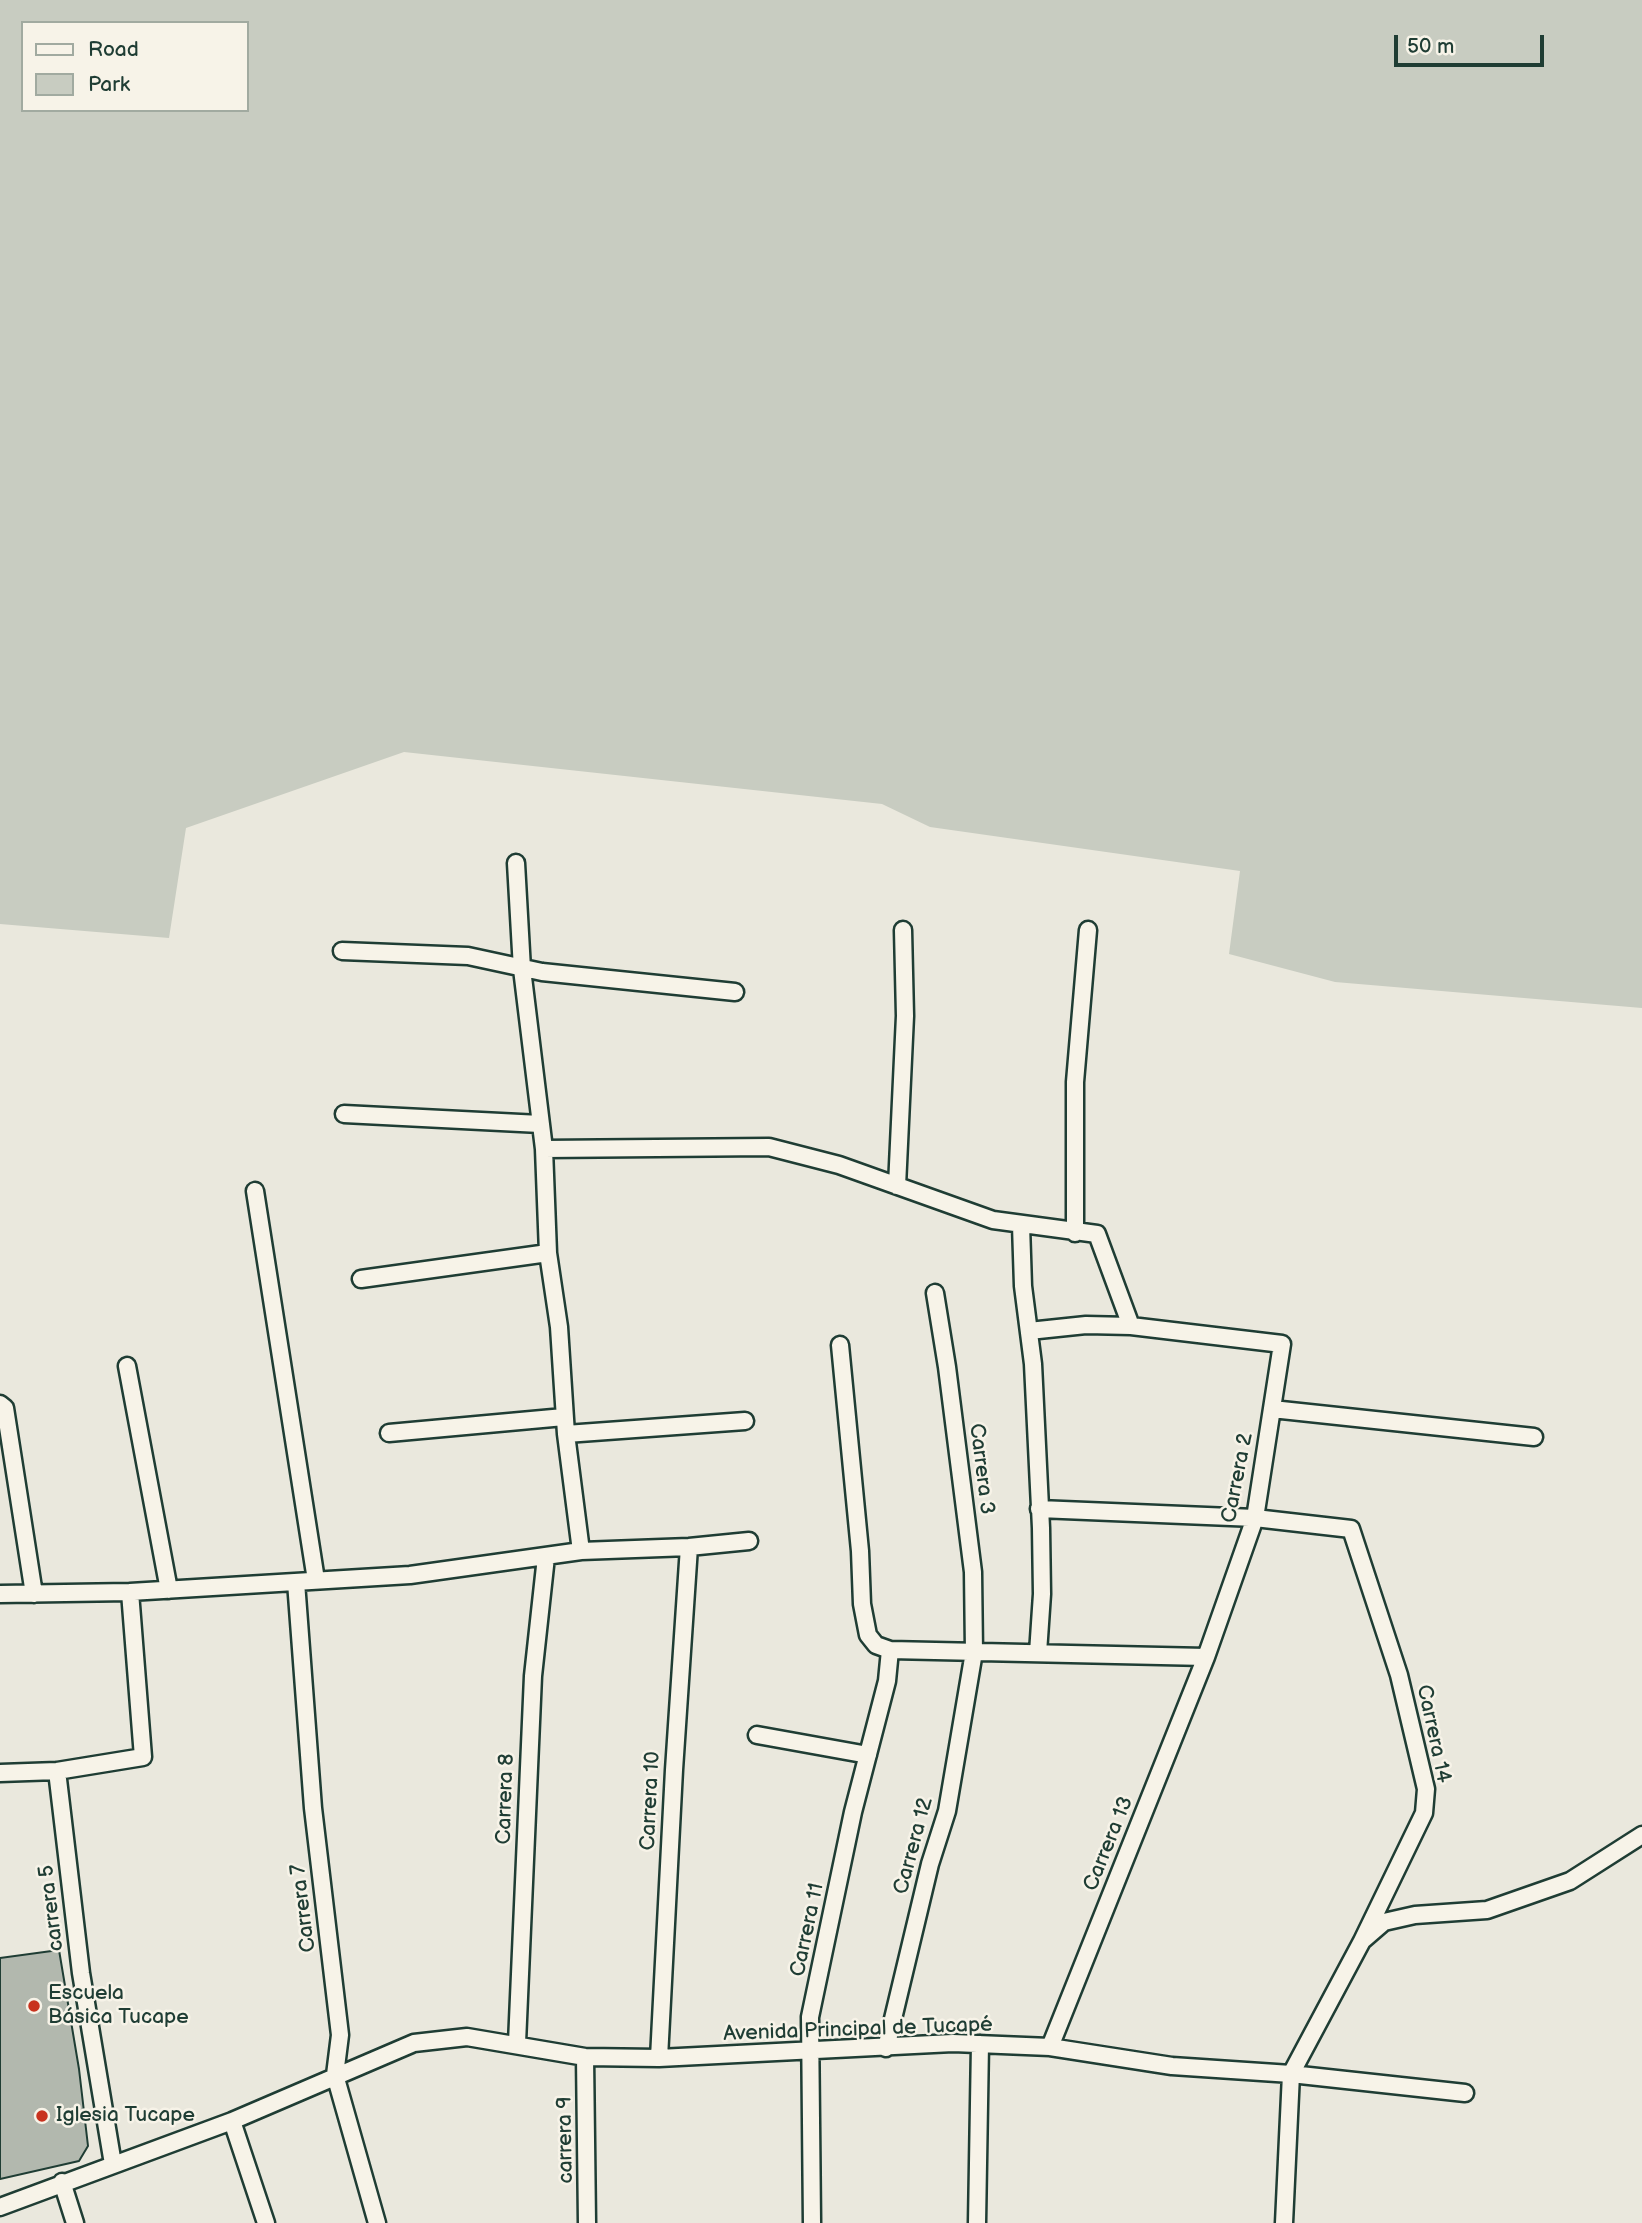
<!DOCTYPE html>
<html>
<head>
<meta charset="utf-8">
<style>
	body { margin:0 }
	#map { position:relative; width:1642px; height:2223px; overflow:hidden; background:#eae8dd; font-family:"Balsamiq Sans",sans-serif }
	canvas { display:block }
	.legend { position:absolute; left:21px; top:21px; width:228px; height:91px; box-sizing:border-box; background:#f7f3e8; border:2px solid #a1aaa0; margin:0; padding:9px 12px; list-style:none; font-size:21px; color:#1f3d34 }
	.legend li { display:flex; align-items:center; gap:14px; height:35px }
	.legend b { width:35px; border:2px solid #a1aaa0 }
	.scale { position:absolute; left:1394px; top:35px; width:150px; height:32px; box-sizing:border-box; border:4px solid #1f3d34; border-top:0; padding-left:9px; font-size:21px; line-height:24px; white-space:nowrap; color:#1f3d34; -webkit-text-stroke:5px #f7f3e8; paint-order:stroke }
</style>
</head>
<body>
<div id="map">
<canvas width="1642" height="2223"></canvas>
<ul class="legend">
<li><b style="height:9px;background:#f7f3e8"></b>Road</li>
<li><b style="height:19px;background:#c8ccc1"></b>Park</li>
</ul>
<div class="scale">50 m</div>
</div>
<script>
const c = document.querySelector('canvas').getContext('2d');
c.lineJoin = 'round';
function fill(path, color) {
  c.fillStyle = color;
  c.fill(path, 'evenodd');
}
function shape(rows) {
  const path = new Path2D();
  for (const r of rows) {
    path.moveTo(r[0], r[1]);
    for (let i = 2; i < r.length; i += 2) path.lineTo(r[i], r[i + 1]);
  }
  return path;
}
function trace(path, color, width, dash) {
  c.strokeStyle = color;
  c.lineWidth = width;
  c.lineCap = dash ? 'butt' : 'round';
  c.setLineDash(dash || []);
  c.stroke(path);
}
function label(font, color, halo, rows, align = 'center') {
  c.font = font + ' "Balsamiq Sans",sans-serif';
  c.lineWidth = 5;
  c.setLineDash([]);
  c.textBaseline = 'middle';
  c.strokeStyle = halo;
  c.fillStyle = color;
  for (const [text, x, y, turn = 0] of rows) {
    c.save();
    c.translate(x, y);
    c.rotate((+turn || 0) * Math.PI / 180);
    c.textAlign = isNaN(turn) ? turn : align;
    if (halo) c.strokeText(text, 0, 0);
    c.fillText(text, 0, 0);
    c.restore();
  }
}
fill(shape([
	[0,0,1642,0,1642,1008,1335,982,1229,954,1240,871,930,827,882,804,404,752,186,828,169,938,0,924],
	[23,23,247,23,247,110,23,110]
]), '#c8ccc1');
const building = shape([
	[59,1950,79,2069,88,2146,79,2161,0,2179,0,1958,59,1950]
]);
fill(building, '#b2b8ae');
trace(building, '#1f3d34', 2);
const street = shape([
	[516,863,522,969,544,1149,548,1253,559,1327,566,1434,581,1551],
	[342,951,468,956,542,972,735,992],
	[344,1114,540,1124],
	[544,1149,769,1147,839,1165,993,1220,1097,1234,1131,1326,1282,1344,1255,1518,1206,1657,1050,2047],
	[897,1186,905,1016,903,930],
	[255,1191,316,1580],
	[1021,1225,1023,1286,1033,1364,1041,1528,1042,1594,1038,1653],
	[1075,1233,1075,1082,1088,930],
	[361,1279,548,1253],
	[1029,1331,1086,1325,1131,1326],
	[840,1345,860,1551,862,1604,868,1635,876,1645,890,1650,1206,1657],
	[127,1366,169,1590],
	[0,1404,5,1408,34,1594],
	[1272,1409,1534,1437],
	[389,1433,564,1417],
	[566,1434,745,1421],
	[1039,1509,1255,1518,1351,1529,1399,1675,1426,1789,1424,1813,1362,1941],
	[296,1582,313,1808,340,2035,335,2075,377,2223],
	[0,1594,130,1592,410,1575,581,1551,689,1547,749,1541],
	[757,1735,868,1755],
	[57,1771,81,1973,113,2164],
	[0,1773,57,1771,143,1757,130,1592],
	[517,2043,533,1676,546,1557],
	[886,2048,930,1864,947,1811,974,1652,973,1572,947,1367,935,1293],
	[585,2057,587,2223],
	[659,2058,674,1770,689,1547],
	[232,2121,266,2223],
	[62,2182,75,2223],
	[0,2207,232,2121,414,2043,467,2037,585,2057,659,2058,953,2043,1050,2047,1172,2066,1291,2074,1465,2093],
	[812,2223,810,2017,853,1812,887,1681,890,1650],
	[977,2223,980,2044],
	[1284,2223,1291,2074,1362,1941,1384,1922,1415,1915,1487,1910,1570,1881,1642,1835]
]);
trace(street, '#1f3d34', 21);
trace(street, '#f7f3e8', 16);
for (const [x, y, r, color] of [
	[34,2006,7,"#c8321e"],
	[42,2116,7,"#c8321e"]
]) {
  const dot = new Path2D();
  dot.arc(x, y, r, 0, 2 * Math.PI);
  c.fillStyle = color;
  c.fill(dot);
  trace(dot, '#f7f3e8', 2.5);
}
label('21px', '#1f3d34', '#f7f3e8', [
	["Carrera 3",981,1469,83],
	["Carrera 2",1238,1478,-79],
	["Carrera 14",1433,1734,78],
	["Carrera 8",506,1799,-88],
	["Carrera 10",651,1801,-87],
	["Carrera 13",1109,1844,-68],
	["Carrera 12",914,1846,-75],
	["carrera 5",52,1908,-97],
	["Carrera 7",304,1908,-97],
	["Carrera 11",808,1930,-78],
	["Avenida Principal de Tucapé",858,2030,-2],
	["carrera 9",566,2140,-91]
]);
label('21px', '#1f3d34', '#f7f3e8', [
	["Escuela",48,1994],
	["Básica Tucape",48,2018],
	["Iglesia Tucape",56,2116]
], 'left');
</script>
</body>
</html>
